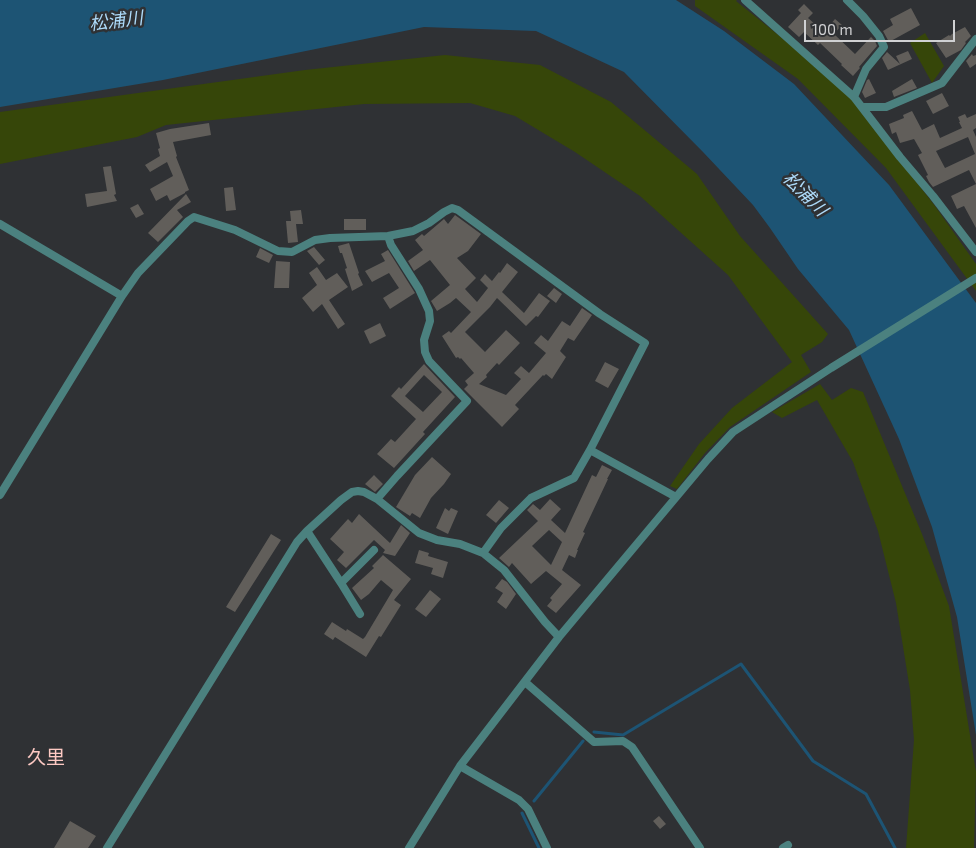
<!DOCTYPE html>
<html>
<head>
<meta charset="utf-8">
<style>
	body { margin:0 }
	#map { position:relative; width:976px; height:848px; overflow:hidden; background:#2f3134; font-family:"Exo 2",sans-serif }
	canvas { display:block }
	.scale { position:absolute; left:804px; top:20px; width:151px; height:22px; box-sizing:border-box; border:2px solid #d0d1d3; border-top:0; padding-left:6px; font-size:15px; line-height:18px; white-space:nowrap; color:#d0d1d3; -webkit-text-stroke:4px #2f3134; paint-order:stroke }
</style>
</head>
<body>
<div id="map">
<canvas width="976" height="848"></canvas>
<div class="scale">100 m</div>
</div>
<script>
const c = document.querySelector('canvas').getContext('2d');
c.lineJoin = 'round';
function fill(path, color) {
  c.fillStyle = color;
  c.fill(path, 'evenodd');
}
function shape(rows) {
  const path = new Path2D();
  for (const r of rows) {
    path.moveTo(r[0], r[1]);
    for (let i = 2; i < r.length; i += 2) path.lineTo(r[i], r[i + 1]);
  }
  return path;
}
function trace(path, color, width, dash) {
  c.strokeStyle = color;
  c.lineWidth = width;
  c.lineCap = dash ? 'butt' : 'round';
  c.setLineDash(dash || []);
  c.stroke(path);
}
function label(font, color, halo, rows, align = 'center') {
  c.font = font + ' "Exo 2","Noto Sans JP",sans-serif';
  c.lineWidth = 5;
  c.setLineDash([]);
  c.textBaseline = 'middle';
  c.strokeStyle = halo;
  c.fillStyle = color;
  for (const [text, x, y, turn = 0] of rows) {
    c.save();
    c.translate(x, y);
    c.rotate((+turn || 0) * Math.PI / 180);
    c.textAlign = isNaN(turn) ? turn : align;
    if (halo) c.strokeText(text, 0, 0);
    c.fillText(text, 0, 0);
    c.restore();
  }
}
fill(shape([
	[695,0,737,0,736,1,787,42,852,99,935,206,976,264,976,291,886,168,798,79,695,6],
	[925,33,944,66,932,83,910,43],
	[445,55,540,65,611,102,697,174,740,236,828,334,822,342,801,355,811,372,730,427,705,453,677,489,670,486,699,444,732,408,792,362,728,275,640,196,575,152,515,116,470,103,364,104,166,125,137,137,0,164,0,112,305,70],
	[820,384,832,400,851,388,863,392,922,534,949,606,976,772,974,848,906,848,914,740,910,690,896,603,878,531,853,462,817,400,782,418,772,412]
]), '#364609');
fill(shape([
	[0,0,676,0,724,31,794,84,889,185,976,303,976,735,957,617,932,527,899,439,849,330,798,269,770,228,753,205,703,152,624,72,536,31,424,27,163,80,0,107]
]), '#1d5474');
trace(shape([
	[594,732,623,735,741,664,813,761,866,794,895,848],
	[534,801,583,741],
	[522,813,539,848]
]), '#1d5474', 3);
fill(shape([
	[804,4,813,13,808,18,824,32,835,19,842,25,834,34,855,54,871,37,875,41,877,46,859,67,860,68,853,76,841,65,842,64,820,43,818,45,804,32,799,37,788,27,801,13,798,10],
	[911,8,920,25,889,42,883,31,893,25,890,19],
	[965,27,971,36,965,42,966,43,961,50,946,58,936,43,949,35,950,36,952,34],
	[908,51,912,59,888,70,882,58,887,52,900,64,896,56],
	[972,54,973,56,976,55,976,64,970,68,966,61],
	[869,79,876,93,865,98,862,92,867,80],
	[912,79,917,88,894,97,892,91],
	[942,93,949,106,933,114,926,101],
	[912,111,922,130,934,124,940,138,962,128,959,122,960,122,958,117,965,114,967,118,976,114,976,128,973,130,976,137,976,228,964,206,957,209,951,196,976,184,969,170,933,187,929,182,926,176,928,175,918,155,922,153,914,139,900,143,896,132,892,134,889,124,904,118,903,115],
	[968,137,975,154,945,168,936,151],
	[209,123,211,135,173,142,177,156,176,157,189,190,185,192,185,193,170,201,167,195,156,201,150,189,173,176,167,162,150,172,145,165,160,156,158,149,160,148,156,133,170,129],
	[111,166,116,194,114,195,117,201,87,207,85,194,107,191,103,167],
	[233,187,236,210,226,211,224,188],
	[186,194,191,202,177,210,183,217,158,242,148,233],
	[138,204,144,214,136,218,130,208],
	[301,210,303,224,296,224,298,242,288,243,286,221,291,221,290,211],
	[455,215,481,234,468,251,457,258,476,278,465,289,477,302,488,288,480,280,485,274,492,281,499,272,500,273,507,263,518,272,502,292,524,313,539,293,550,301,538,317,536,316,526,326,497,298,490,307,465,332,485,352,506,330,520,343,499,365,497,363,486,375,487,377,479,384,506,395,521,379,514,373,521,366,529,373,546,353,534,343,541,335,548,341,562,321,570,326,582,308,592,315,574,341,568,338,560,351,566,357,552,379,546,374,544,376,543,375,515,405,519,409,502,427,464,389,468,385,465,381,474,373,461,358,460,359,458,357,456,358,442,336,449,331,451,333,471,312,456,298,450,303,437,311,431,301,450,285,430,260,414,271,408,261,423,250,415,240,422,234,424,236,444,219,448,224],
	[344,219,366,219,366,230,344,230],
	[349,243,359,273,358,274,363,285,352,291,345,269,347,268,342,253,340,253,338,246],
	[314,247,325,260,319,265,307,251],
	[260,248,273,255,269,263,256,257],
	[388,250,415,293,390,309,383,298,399,288,389,273,372,282,365,271,385,261,381,254],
	[276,261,290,262,289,288,274,288],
	[317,267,326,280,337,273,348,287,329,300,345,324,338,329,322,304,313,312,302,298,317,285,309,273],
	[554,288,562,294,556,303,547,296],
	[380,323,386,336,370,344,364,331],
	[605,362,619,369,608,388,595,381],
	[424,364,455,397,423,432,425,434,394,468,377,454,391,439,395,442,416,419,391,396,399,387,401,389],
	[424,375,442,392,423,412,405,396],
	[432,457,451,474,444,484,431,498,420,518,412,513,410,516,396,507,415,475],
	[602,465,612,470,607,479,608,479,583,532,585,533,577,550,578,550,575,558,569,555,562,570,581,585,556,613,547,606,552,600,550,598,562,584,546,571,531,584,512,563,509,567,499,558,538,521,527,510,533,504,540,510,550,499,561,509,551,520,565,533,592,475,596,477],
	[549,530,562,542,551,565,532,546],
	[374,475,383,484,375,492,365,484],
	[499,500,509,508,496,523,486,515],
	[445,508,449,511,451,508,458,511,448,534,436,528],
	[359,514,390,543,401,525,410,533,395,556,383,553,385,550,374,540,346,568,337,560,344,552,330,539,348,519,352,523],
	[271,534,281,540,235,612,226,607],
	[419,550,429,553,428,556,448,562,443,578,431,574,433,568,415,563],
	[383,555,411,579,394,600,401,605,381,637,379,636,366,657,335,637,333,640,324,634,332,622,346,631,347,629,363,639,365,637,393,590,381,580,369,594,361,600,352,588,374,568,372,566],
	[502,579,507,582,516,594,506,609,497,602,503,593,495,588],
	[430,590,441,599,426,617,415,609],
	[659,816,666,824,660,829,653,821],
	[70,821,96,836,88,848,54,848]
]), '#615e5a');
trace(shape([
	[745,0,854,97,900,157,933,196,976,252],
	[847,0,863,16,879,36,884,47,866,69,854,97],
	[862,107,886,107,942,83,976,39],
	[0,224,122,296],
	[590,450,676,497],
	[0,495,122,296,138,273,188,221,194,217,235,230,278,251,292,252,315,240,330,238,388,236,413,231,429,223,444,212,452,208,458,210,600,314,645,343,590,450,574,478,531,498,501,528,483,553],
	[377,499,397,476,467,401,429,361,425,352,424,340,430,321,429,311,419,289,391,245,388,236],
	[307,531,341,583,360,614],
	[341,583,374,550],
	[525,682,594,742,623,741,632,747,700,848],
	[460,766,519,800,528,809,547,848],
	[107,848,297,542,307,531,341,500,352,492,358,491,364,492,377,499,419,533,437,540,460,544,483,553,504,570,545,622,559,637],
	[409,848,460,766,559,637,708,459,733,432,831,368,976,278],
	[783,848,788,845]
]), '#4b817f', 8);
label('italic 18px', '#addaf9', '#2f3134', [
	["松浦川",116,21,-7],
	["松浦川",805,194,45]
]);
label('19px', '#fdc9c3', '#2f3134', [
	["久里",46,758]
]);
</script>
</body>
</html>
